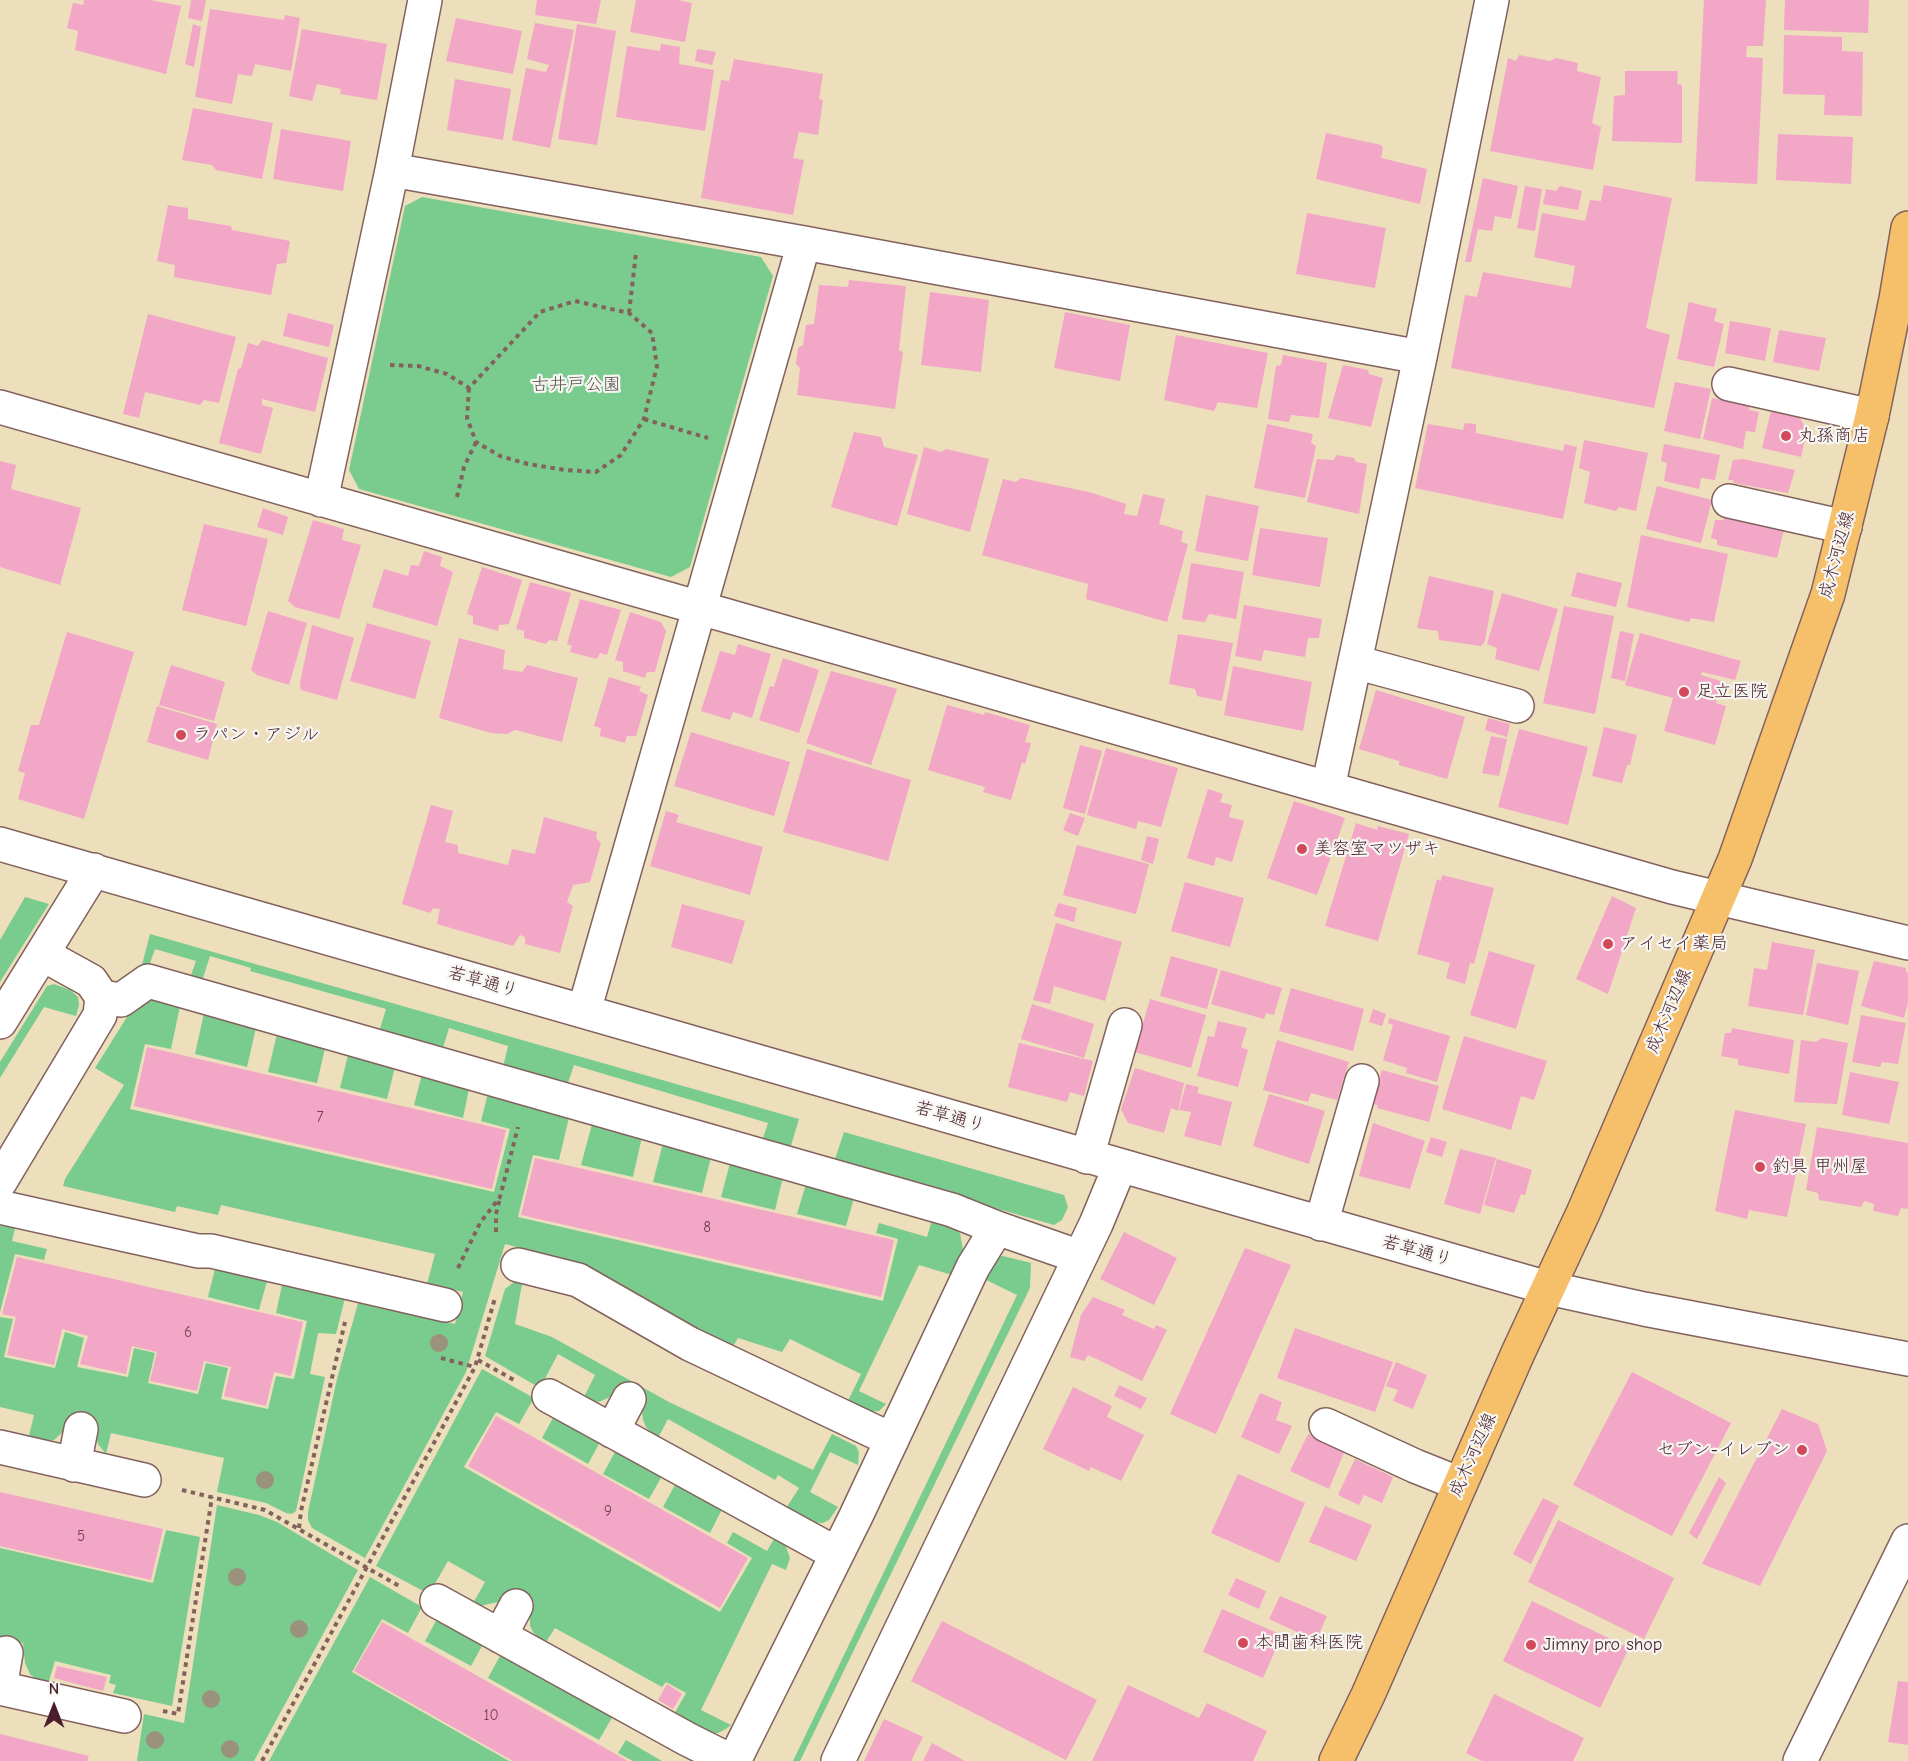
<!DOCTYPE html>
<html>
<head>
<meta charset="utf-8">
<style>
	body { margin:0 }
	#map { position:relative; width:1908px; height:1761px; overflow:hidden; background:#eddebc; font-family:"Comic Neue",sans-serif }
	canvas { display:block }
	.north { position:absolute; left:24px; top:1677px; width:60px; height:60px; -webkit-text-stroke:4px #f6f6f2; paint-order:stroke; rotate:0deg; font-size:16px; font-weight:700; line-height:24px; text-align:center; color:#4a1f2b }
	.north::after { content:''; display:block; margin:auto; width:21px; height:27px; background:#4a1f2b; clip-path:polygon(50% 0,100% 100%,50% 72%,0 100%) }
</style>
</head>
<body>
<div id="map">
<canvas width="1908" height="1761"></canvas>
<div class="north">N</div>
</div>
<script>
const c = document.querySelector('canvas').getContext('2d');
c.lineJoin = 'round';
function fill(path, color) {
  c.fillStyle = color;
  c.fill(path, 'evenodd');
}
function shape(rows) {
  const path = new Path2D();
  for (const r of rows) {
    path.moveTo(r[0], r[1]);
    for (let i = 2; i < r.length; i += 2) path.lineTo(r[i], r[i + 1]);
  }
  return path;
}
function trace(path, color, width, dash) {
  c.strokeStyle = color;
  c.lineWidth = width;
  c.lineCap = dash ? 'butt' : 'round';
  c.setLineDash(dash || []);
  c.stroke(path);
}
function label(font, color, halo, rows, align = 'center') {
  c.font = font + ' "Comic Neue","Klee One",sans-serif';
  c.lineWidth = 4.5;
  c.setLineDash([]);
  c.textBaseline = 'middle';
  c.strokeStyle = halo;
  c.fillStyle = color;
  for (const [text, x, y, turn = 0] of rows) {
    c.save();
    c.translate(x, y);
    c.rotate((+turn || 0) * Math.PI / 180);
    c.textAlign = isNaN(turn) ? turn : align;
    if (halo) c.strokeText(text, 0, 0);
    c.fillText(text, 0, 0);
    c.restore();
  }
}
fill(shape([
	[422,197,761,257,773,276,690,567,671,577,359,489,349,470,405,206],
	[25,897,49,904,0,982,0,940],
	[150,934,799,1119,790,1149,762,1141,768,1123,574,1065,567,1086,503,1067,508,1046,449,1028,442,1051,379,1032,386,1009,250,971,251,968,210,956,202,981,190,978,196,961,155,949,149,966,142,965],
	[54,984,70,990,78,997,79,1005,76,1016,44,1007,0,1078,0,1062,47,986],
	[151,999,180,1006,171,1049,145,1044,130,1109,494,1192,510,1129,481,1121,488,1093,569,1117,559,1160,533,1155,518,1217,883,1301,898,1239,876,1233,879,1223,927,1237,932,1220,953,1227,960,1233,963,1250,952,1275,919,1265,859,1391,886,1404,879,1411,867,1412,847,1403,861,1374,790,1339,782,1352,738,1338,732,1348,693,1331,580,1263,505,1244,466,1372,365,1558,312,1528,308,1520,308,1512,337,1379,358,1303,455,1324,463,1292,427,1284,435,1254,221,1205,218,1215,177,1206,175,1212,63,1186,65,1179,124,1085,95,1068,132,1009,138,1002],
	[204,1013,256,1028,247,1067,195,1054],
	[277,1034,325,1048,317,1083,268,1072],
	[348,1055,395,1067,387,1099,340,1088],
	[422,1074,469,1089,463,1118,414,1105],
	[592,1124,642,1137,633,1177,581,1165],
	[844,1132,1064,1195,1068,1207,1062,1220,1054,1225,834,1162],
	[663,1143,711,1157,702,1193,653,1182],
	[730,1163,783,1177,775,1210,721,1197],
	[806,1184,854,1198,846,1226,797,1214],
	[16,1224,12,1241,47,1249,44,1260,15,1254,0,1312,0,1226],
	[1003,1256,1031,1263,1030,1288,800,1761,793,1761,1017,1295,978,1276,995,1257],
	[215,1269,267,1281,259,1310,208,1297],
	[514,1282,522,1284,515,1324,552,1337,669,1402,813,1470,832,1434,856,1446,859,1452,858,1465,830,1452,810,1492,838,1507,829,1520,823,1523,808,1522,785,1510,799,1488,778,1475,775,1480,668,1419,657,1440,646,1427,643,1420,642,1412,647,1396,623,1383,612,1396,599,1402,591,1401,583,1399,595,1375,558,1354,540,1388,485,1356,505,1289],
	[282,1285,345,1298,336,1334,318,1333,310,1374,325,1377,296,1511,292,1514,286,1513,266,1503,217,1492,224,1458,111,1433,106,1454,98,1444,96,1437,97,1423,71,1415,66,1429,54,1440,47,1441,28,1440,34,1415,0,1407,0,1317,13,1319,4,1357,55,1368,65,1332,84,1338,77,1367,128,1377,134,1348,155,1353,148,1383,198,1394,206,1363,228,1368,221,1399,268,1409,276,1376,294,1379,307,1321,276,1313],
	[482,1369,534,1398,519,1424,496,1412,464,1467,720,1612,752,1558,727,1543,733,1532,767,1551,775,1537,785,1544,790,1558,786,1570,772,1564,701,1710,731,1725,726,1729,718,1733,707,1733,673,1716,686,1693,666,1682,662,1687,555,1628,544,1645,533,1632,530,1626,530,1617,534,1602,510,1589,505,1597,498,1602,475,1607,472,1605,485,1582,448,1561,429,1594,376,1566],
	[554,1416,600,1442,588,1464,542,1438],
	[616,1450,662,1476,649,1499,603,1474],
	[676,1483,722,1509,710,1533,663,1507],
	[217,1505,259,1515,277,1522,358,1570,254,1761,137,1761,144,1714,184,1723],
	[166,1530,200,1537,172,1706,113,1693,116,1685,109,1683,111,1675,55,1661,48,1684,38,1681,30,1674,25,1663,23,1643,0,1638,0,1548,153,1583],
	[370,1577,422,1607,408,1633,382,1619,352,1672,509,1761,269,1761],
	[437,1619,483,1644,471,1666,425,1641],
	[501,1654,613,1716,599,1740,488,1678],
	[626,1740,662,1761,633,1761,618,1753]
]), '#7acc8e');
fill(shape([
	[84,0,150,0,181,6,166,74,75,50,78,31,67,28,73,3,83,5],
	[191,0,206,0,202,21,188,18],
	[537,0,601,0,596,24,535,15],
	[636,0,678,0,692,3,685,42,630,32],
	[1704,0,1766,0,1763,46,1747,46,1746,57,1763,58,1757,184,1695,181],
	[1785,0,1869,0,1868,33,1784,30],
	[210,9,284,20,285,15,300,18,291,71,255,64,252,76,238,74,232,104,195,97],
	[456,18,522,31,513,74,446,61],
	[535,23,574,30,550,148,512,140,526,68,546,72,549,65,527,59],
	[193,24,201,27,194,67,185,64],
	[577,24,616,31,597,145,558,139],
	[302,29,387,44,377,100,340,94,341,89,317,84,312,101,289,96],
	[1784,35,1842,37,1842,51,1863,52,1862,116,1824,115,1825,95,1783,94],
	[661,44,680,47,679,64,714,70,705,131,616,117,627,46,660,51],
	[697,49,716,52,712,65,695,61],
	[1519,55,1550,61,1556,58,1578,63,1577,71,1601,77,1592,123,1601,127,1593,170,1490,151,1508,58,1516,61],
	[734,59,823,74,819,99,823,100,818,135,799,132,793,158,804,160,793,215,701,198,721,80,729,81],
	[1625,71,1678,71,1677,84,1682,85,1682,143,1612,141,1614,96,1625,95],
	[455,79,511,89,503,140,447,130],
	[193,108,273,123,262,179,216,170,212,165,182,160],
	[281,129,351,141,343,191,273,179],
	[1326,133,1381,145,1383,148,1381,158,1427,169,1420,204,1316,179],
	[1778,134,1853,137,1851,184,1776,180],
	[1483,178,1518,186,1511,219,1495,216,1492,231,1478,229,1471,262,1465,262],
	[1604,185,1672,198,1646,328,1670,335,1654,408,1451,368,1465,295,1477,297,1483,272,1571,288,1575,266,1534,257,1542,213,1585,221,1590,200,1601,201],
	[1525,186,1542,189,1535,231,1517,228],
	[1560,186,1582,191,1578,210,1543,204,1546,189,1556,191],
	[168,205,188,208,188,219,231,226,232,230,290,241,286,263,277,264,271,295,174,277,175,265,157,261],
	[1307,213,1386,228,1375,288,1296,274],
	[849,280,906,286,899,350,903,352,895,409,797,395,800,368,796,364,798,348,803,345,806,325,814,324,819,285,848,287],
	[930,292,989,300,981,372,921,365],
	[1689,302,1717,309,1714,321,1724,324,1714,367,1677,359],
	[1065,312,1130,325,1120,381,1054,368],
	[288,313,334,325,329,347,283,336],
	[148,314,236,337,219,403,204,400,200,405,145,392,139,418,123,414],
	[1730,321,1771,328,1765,361,1725,353],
	[1779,330,1826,338,1819,371,1773,362],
	[1176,335,1268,353,1257,408,1218,402,1214,411,1164,400],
	[262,340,328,358,315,412,262,399,262,405,273,408,261,454,219,443,238,369,241,368,248,343,258,346],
	[1283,355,1327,363,1319,418,1291,415,1289,422,1268,419,1276,366,1281,365],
	[1343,365,1368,370,1369,374,1383,378,1371,427,1328,418],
	[1675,382,1711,389,1700,439,1664,431],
	[1712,398,1749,405,1749,410,1759,412,1755,432,1746,431,1743,449,1703,439],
	[1771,411,1798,415,1807,430,1801,457,1762,448],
	[1465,423,1476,424,1476,433,1563,451,1565,444,1577,447,1563,519,1415,488,1428,424,1463,430],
	[1267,424,1313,434,1311,443,1316,446,1305,498,1254,488],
	[854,432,881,437,884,447,918,455,897,526,831,507],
	[1584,440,1648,453,1636,511,1619,507,1616,511,1584,503,1590,472,1579,468],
	[1664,444,1720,455,1715,480,1701,478,1699,489,1664,481,1667,463,1661,461],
	[924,447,941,452,946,449,989,459,970,532,907,514],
	[1337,455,1354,458,1356,462,1367,464,1359,514,1307,502,1317,459,1333,460],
	[1743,459,1795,470,1788,493,1734,483,1733,480,1728,480,1733,460],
	[0,461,16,465,11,489,81,508,60,585,0,567],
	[1021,478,1089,492,1126,504,1124,514,1137,516,1143,494,1165,499,1159,524,1183,531,1181,542,1188,544,1167,622,1086,599,1088,584,982,555,1003,479,1016,482],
	[1657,486,1712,500,1701,543,1646,529],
	[1206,495,1259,506,1248,561,1195,551],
	[263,508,288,517,283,535,257,527],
	[1725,517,1784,530,1777,558,1717,545,1717,540,1711,538,1715,520,1723,520],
	[313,520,344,529,342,540,361,545,339,619,295,607,288,601],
	[204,524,268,539,246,626,182,610],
	[1260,528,1328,538,1320,587,1252,575],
	[1641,535,1728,554,1714,622,1691,618,1689,622,1627,607],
	[424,551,442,557,440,566,453,572,437,626,372,607,384,569,408,576,411,565,419,566],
	[1191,563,1244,572,1236,619,1209,614,1205,622,1182,619],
	[482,567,522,580,509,624,499,625,498,631,473,624,473,616,467,614],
	[1577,572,1622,583,1616,607,1571,596],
	[1429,576,1494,591,1485,641,1481,646,1439,640,1438,631,1417,628],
	[530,582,571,593,557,641,549,640,546,644,524,638,524,631,516,629],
	[1502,593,1558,609,1539,671,1495,659,1497,648,1487,644],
	[580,599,621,610,607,655,600,653,597,659,570,652,572,646,567,644],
	[1244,605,1322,619,1319,638,1308,638,1305,657,1264,650,1261,661,1235,656],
	[1564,606,1614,616,1595,714,1543,703],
	[268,611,307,623,289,685,257,675,251,670],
	[630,612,661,622,666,631,655,672,647,672,645,678,623,671,623,662,615,660],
	[367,623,431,641,415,699,350,681],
	[312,625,354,638,337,700,301,690,300,683],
	[1620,631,1634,634,1625,681,1611,678],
	[67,632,134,652,84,819,18,799,25,773,18,771,31,725,39,725],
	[1640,633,1741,661,1735,680,1702,672,1701,675,1721,681,1716,703,1726,706,1715,745,1664,731,1673,698,1625,685],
	[1178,634,1233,643,1222,701,1197,696,1195,689,1169,684],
	[459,638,505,650,503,669,522,672,527,665,578,678,562,742,515,730,507,734,491,733,439,718],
	[738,644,771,654,752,718,733,712,730,720,701,711,720,651,735,655],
	[783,658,819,670,799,733,759,720,770,686,774,687],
	[171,665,225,682,214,721,159,705],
	[1233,666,1312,682,1303,731,1224,715],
	[831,671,897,689,871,765,806,743],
	[609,677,641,687,639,691,648,695,636,736,627,736,625,743,600,736,601,728,594,726],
	[1376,690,1465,717,1447,779,1399,765,1399,761,1359,749],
	[947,705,984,715,985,712,1030,725,1025,742,1031,743,1025,764,1022,762,1011,800,983,792,985,787,928,770],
	[157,706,217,724,208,760,147,742],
	[1488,718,1510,724,1507,737,1485,730],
	[1604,727,1637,735,1630,765,1627,765,1622,783,1592,776],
	[1519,729,1588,747,1568,825,1498,807],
	[691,732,790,762,774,816,674,786],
	[1491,736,1507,739,1499,776,1482,773],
	[1080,745,1102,751,1085,814,1063,808],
	[1106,748,1178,768,1161,827,1138,821,1136,829,1087,815],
	[807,749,911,780,888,861,783,832],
	[1208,789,1223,794,1220,802,1232,805,1229,817,1244,821,1232,862,1216,857,1214,866,1187,858],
	[1294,801,1345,818,1317,895,1267,878],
	[431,805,453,811,445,842,458,845,458,853,508,865,512,849,535,854,544,817,597,832,596,838,601,843,590,882,573,885,567,902,573,906,560,953,525,944,525,937,520,935,513,946,437,924,440,909,433,908,430,913,402,904],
	[666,811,679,815,676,822,763,847,750,895,650,866],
	[1070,813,1085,818,1078,836,1063,830],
	[1356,823,1377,830,1378,826,1409,834,1378,941,1325,926],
	[1147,836,1159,839,1153,864,1141,860],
	[1077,845,1149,864,1136,914,1063,895],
	[1442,875,1494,888,1474,964,1470,963,1465,984,1446,978,1450,963,1417,954,1437,879,1441,881],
	[1185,882,1244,898,1230,947,1171,931],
	[1612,896,1636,908,1608,994,1576,979],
	[1058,903,1077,908,1074,922,1054,916],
	[682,904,745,921,732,964,671,947],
	[1056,923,1122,942,1105,1001,1054,986,1050,1004,1033,1000],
	[1772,942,1815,950,1803,1015,1748,1006,1754,968,1767,970],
	[1489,951,1535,965,1516,1029,1470,1015],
	[1171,956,1218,969,1207,1009,1160,996],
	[1874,961,1906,968,1906,972,1908,973,1908,1002,1904,1018,1861,1006],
	[1817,963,1859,971,1848,1025,1806,1015],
	[1221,970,1282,988,1274,1015,1266,1013,1264,1019,1211,1004],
	[1291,988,1364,1009,1353,1051,1279,1031],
	[1150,999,1206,1015,1191,1068,1135,1052],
	[1032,1004,1094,1024,1084,1058,1021,1039],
	[1373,1009,1386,1014,1382,1026,1369,1022],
	[1861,1015,1906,1023,1898,1064,1882,1062,1880,1067,1852,1062],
	[1389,1018,1450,1036,1437,1082,1406,1073,1407,1068,1383,1060,1393,1025,1388,1023],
	[1218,1021,1247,1028,1241,1047,1248,1050,1238,1087,1197,1076,1208,1036,1214,1037],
	[1732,1028,1794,1040,1789,1074,1738,1065,1738,1059,1721,1056,1725,1033,1731,1033],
	[1464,1036,1547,1061,1534,1100,1521,1096,1511,1130,1442,1109],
	[1822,1038,1848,1043,1837,1104,1794,1102,1801,1040,1816,1042],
	[1277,1040,1349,1062,1337,1100,1311,1093,1308,1102,1263,1090],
	[1019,1043,1093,1061,1084,1096,1070,1092,1067,1102,1008,1087],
	[147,1047,506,1130,492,1189,134,1106],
	[1135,1068,1184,1083,1178,1111,1171,1108,1164,1133,1128,1123,1121,1109],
	[1382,1070,1439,1086,1429,1122,1377,1108,1378,1105,1372,1104],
	[1850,1072,1899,1082,1889,1124,1842,1115],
	[1186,1084,1199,1087,1197,1093,1232,1102,1221,1146,1184,1136,1191,1112,1179,1110],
	[1269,1094,1325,1111,1309,1164,1253,1146],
	[1735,1110,1806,1124,1787,1217,1749,1210,1747,1219,1715,1211],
	[1373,1123,1425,1141,1410,1189,1359,1176],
	[1817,1127,1908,1143,1908,1209,1901,1208,1898,1216,1873,1211,1874,1204,1864,1201,1861,1207,1819,1200,1818,1193,1806,1190],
	[1431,1137,1447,1142,1442,1157,1426,1152],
	[1460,1149,1496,1158,1480,1214,1444,1204],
	[535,1158,894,1240,881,1297,521,1215],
	[1497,1159,1532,1170,1525,1195,1521,1194,1514,1213,1484,1205],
	[1124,1232,1177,1258,1154,1305,1100,1279],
	[1245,1248,1291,1265,1216,1434,1170,1414],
	[17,1257,303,1322,291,1376,274,1372,266,1406,224,1396,231,1367,204,1361,197,1391,150,1381,157,1352,132,1346,126,1374,80,1364,88,1336,62,1329,54,1365,7,1355,16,1317,2,1314],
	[1093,1297,1125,1310,1122,1315,1154,1329,1156,1325,1167,1330,1142,1381,1088,1355,1084,1361,1070,1357,1081,1315],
	[1295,1328,1393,1362,1375,1412,1277,1378],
	[1396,1362,1427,1375,1413,1409,1393,1401,1398,1390,1386,1386],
	[1632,1372,1731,1423,1672,1536,1573,1485],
	[1119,1385,1147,1398,1141,1409,1114,1396],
	[1073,1387,1112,1406,1107,1417,1144,1435,1121,1481,1091,1467,1089,1471,1043,1449],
	[1260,1393,1282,1402,1276,1420,1292,1426,1279,1454,1241,1437],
	[1782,1409,1818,1424,1827,1451,1760,1586,1702,1564],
	[496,1416,748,1558,720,1608,468,1466],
	[1308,1434,1345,1450,1329,1489,1290,1471],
	[1355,1459,1393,1477,1382,1503,1364,1495,1359,1505,1338,1495],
	[1238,1474,1305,1503,1279,1563,1211,1533],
	[1719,1477,1726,1483,1697,1539,1689,1533],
	[0,1492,163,1529,151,1580,0,1546],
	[1543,1498,1559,1506,1531,1564,1513,1554],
	[1325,1506,1372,1525,1356,1561,1309,1542],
	[1558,1520,1674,1578,1644,1639,1528,1582],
	[1236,1578,1266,1591,1259,1609,1228,1595],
	[1280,1596,1327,1616,1316,1641,1269,1619],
	[1532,1601,1629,1648,1600,1708,1503,1661],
	[1222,1609,1282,1635,1263,1678,1203,1652],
	[942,1621,1097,1700,1066,1760,911,1681],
	[382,1622,628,1761,513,1761,354,1671],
	[57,1666,107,1677,103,1691,54,1678],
	[1898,1681,1908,1682,1908,1745,1888,1742],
	[667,1684,682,1694,673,1709,658,1700],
	[1128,1685,1199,1718,1207,1703,1267,1731,1253,1761,1092,1761],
	[1494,1694,1584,1738,1573,1761,1482,1761,1466,1753],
	[884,1719,923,1737,911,1761,864,1761],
	[0,1734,89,1756,87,1761,0,1761],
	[932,1743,965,1761,923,1761]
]), '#f2a7c6');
const minor = shape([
	[392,170,804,243,1420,357],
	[1729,384,1872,416],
	[0,407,1672,887,1908,943],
	[321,500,392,170,425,0],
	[1729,501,1845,527],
	[1355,662,1517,706],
	[1328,788,1420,357,1492,0],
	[0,844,1548,1288,1644,1309,1908,1359],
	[42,954,91,981,102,997,121,1000,148,981,952,1210,997,1228,1080,1257],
	[584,1011,804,243],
	[0,1022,94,870],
	[1087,1157,1125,1025],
	[0,1182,100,1015,102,997],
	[0,1207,198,1251,211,1251,445,1305],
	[1321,1224,1362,1081],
	[518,1265,578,1280,690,1344,892,1440],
	[549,1396,837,1554],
	[1326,1425,1415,1466,1460,1484],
	[612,1431,629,1399],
	[0,1447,144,1480],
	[74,1465,81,1429],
	[437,1601,687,1739,731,1761],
	[500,1636,516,1606],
	[0,1688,124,1716],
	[0,1688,6,1653],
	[734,1761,856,1516,973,1267,997,1228],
	[838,1761,1096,1224,1120,1166],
	[1800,1761,1908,1541]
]);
const major = shape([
	[1336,1761,1368,1695,1518,1353,1584,1211,1735,859,1828,594,1872,416,1896,299,1908,228]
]);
trace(minor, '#83625e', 36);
trace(major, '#83625e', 36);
trace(shape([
	[629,313,636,253],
	[390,365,418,366,447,374,469,388,540,312,575,301,629,313,652,333,657,366,644,419,621,455,596,472,565,470,528,464,500,456,476,442,467,418,469,388],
	[644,419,708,438],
	[457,497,464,467,476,442],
	[496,1232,496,1214,500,1198],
	[458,1268,480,1223,500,1197,518,1127],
	[441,1358,475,1367],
	[478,1360,514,1380],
	[182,1490,265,1510,401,1587],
	[299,1528,301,1511,345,1322],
	[163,1711,178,1714,212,1497],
	[262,1761,475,1367,495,1298]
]), '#83625e', 4, [4.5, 4.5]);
trace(minor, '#fff', 33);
trace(major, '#f6c06b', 33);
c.fillStyle = '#9b927d';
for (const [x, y] of [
	[439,1343],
	[265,1480],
	[237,1577],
	[299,1629],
	[211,1699],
	[155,1740],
	[230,1749]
]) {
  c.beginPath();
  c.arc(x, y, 9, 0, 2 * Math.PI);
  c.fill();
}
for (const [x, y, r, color] of [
	[1786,436,6,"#d1495b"],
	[1684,692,6,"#d1495b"],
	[181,735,6,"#d1495b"],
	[1302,849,6,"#d1495b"],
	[1608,944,6,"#d1495b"],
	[1760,1167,6,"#d1495b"],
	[1802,1450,6,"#d1495b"],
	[1243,1643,6,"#d1495b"],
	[1531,1645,6,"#d1495b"]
]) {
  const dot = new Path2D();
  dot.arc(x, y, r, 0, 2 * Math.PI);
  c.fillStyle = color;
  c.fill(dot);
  trace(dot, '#f6f6f2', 2);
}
label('15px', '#744152', null, [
	["7",320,1118],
	["8",707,1228],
	["6",188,1333],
	["9",608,1512],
	["5",81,1537],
	["10",491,1716]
]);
label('18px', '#585349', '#f6f6f2', [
	["古井戸公園",576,385]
]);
label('18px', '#4a1f2b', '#f6f6f2', [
	["丸孫商店",1798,436],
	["足立医院",1696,692],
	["ラパン・アジル",193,735],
	["美容室マツザキ",1314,849],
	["アイセイ薬局",1620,944],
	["釣具 甲州屋",1772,1167],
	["セブン-イレブン",1790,1450,"right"],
	["本間歯科医院",1255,1643],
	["Jimny pro shop",1543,1645]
], 'left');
label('18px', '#4a1f2b', '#f6f6f2', [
	["成木河辺線",1837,555,-75],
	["若草通り",483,982,16],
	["成木河辺線",1669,1011,-67],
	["若草通り",950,1117,16],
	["若草通り",1417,1251,16],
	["成木河辺線",1473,1455,-66]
]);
</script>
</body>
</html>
